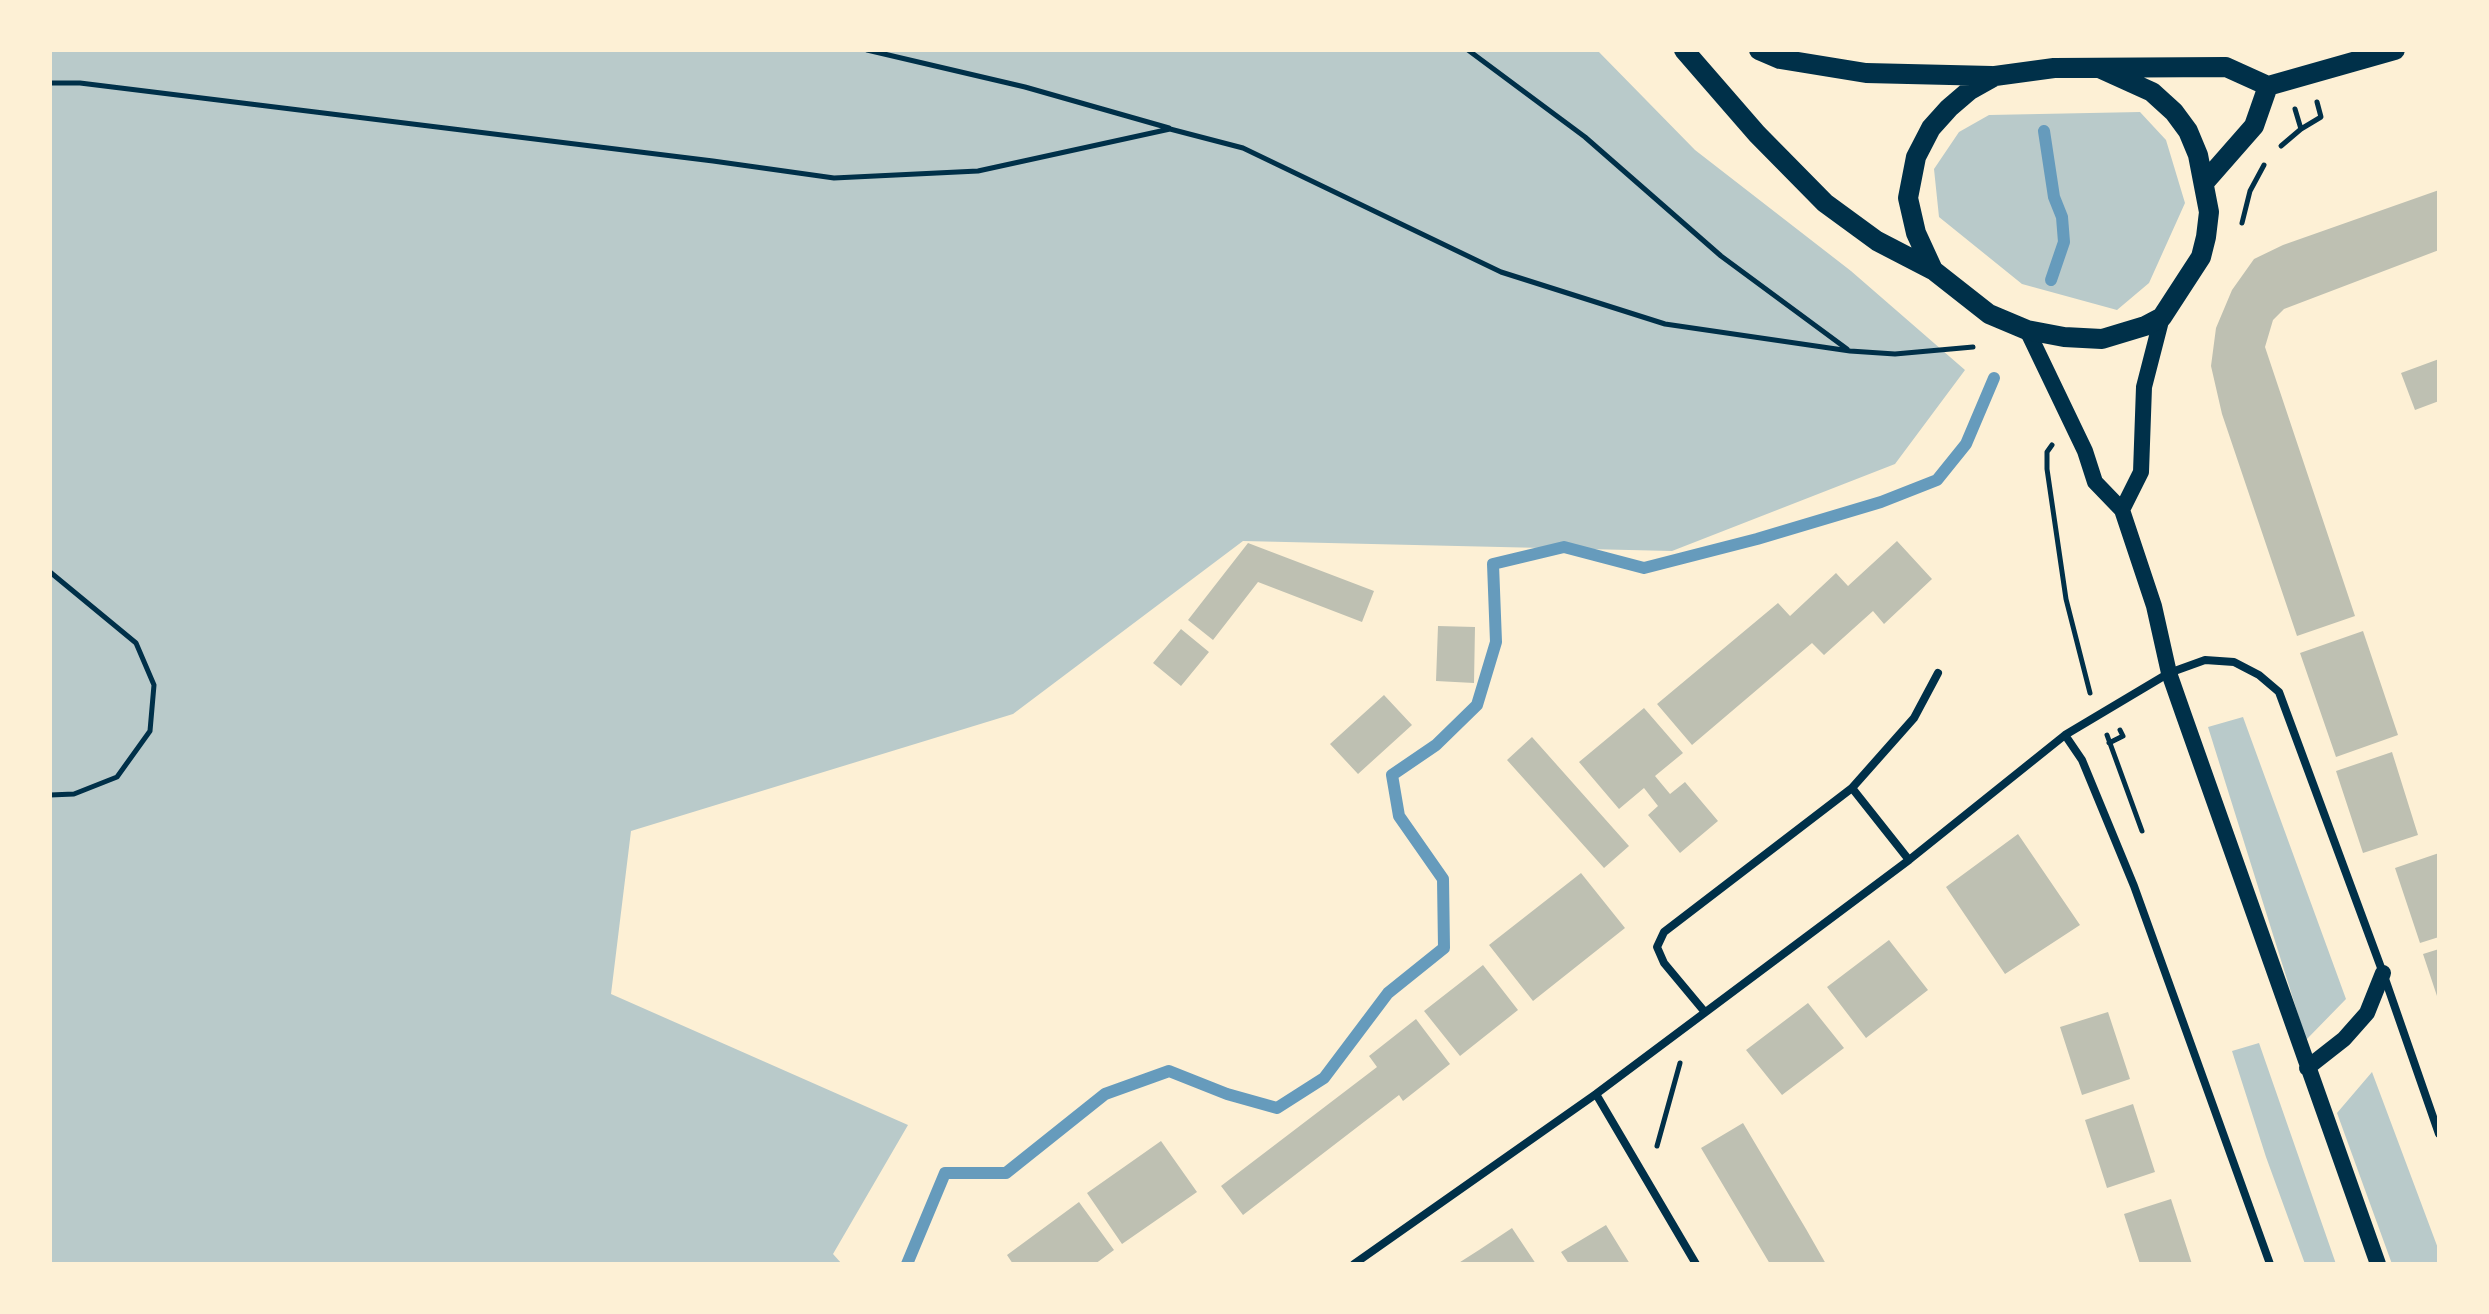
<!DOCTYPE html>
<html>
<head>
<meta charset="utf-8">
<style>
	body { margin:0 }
	#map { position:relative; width:2489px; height:1314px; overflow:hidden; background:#fdf0d5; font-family:Barlow,sans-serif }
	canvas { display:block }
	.frame { position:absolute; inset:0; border:52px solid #fdf0d5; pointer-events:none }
</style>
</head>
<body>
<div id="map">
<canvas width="2489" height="1314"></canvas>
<div class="frame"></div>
</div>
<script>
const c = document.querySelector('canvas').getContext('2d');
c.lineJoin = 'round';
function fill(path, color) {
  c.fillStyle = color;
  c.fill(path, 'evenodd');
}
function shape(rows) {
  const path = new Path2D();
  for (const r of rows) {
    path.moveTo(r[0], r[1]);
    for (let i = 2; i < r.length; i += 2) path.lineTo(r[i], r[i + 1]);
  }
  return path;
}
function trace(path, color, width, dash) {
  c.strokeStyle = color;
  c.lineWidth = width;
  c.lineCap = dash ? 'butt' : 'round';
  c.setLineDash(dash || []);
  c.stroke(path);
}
fill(shape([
	[50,50,1597,50,1695,150,1851,271,1965,370,1895,464,1672,551,1243,541,1013,714,631,831,611,994,908,1125,833,1254,842,1264,50,1264],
	[2140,112,2166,140,2185,203,2149,283,2117,310,2022,284,1939,217,1934,169,1959,132,1989,115],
	[2243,717,2346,999,2306,1040,2208,727],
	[2259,1043,2336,1264,2305,1264,2266,1157,2232,1051],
	[2372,1072,2439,1251,2439,1264,2392,1264,2337,1113]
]), '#b9caca');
trace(shape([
	[2044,131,2054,197,2062,217,2064,242,2051,280],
	[907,1264,945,1173,1006,1173,1105,1094,1169,1071,1227,1094,1277,1108,1324,1078,1388,993,1444,948,1443,879,1399,816,1392,775,1436,745,1477,705,1496,642,1493,564,1564,547,1644,568,1757,539,1881,502,1937,480,1966,444,1994,378]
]), '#669bbc', 12);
fill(shape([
	[2439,190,2439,250,2284,309,2273,320,2265,347,2355,616,2297,636,2222,414,2211,366,2216,328,2232,290,2254,259,2283,245],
	[2439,359,2439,401,2415,410,2401,373],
	[1897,541,1932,579,1884,624,1873,611,1824,655,1812,643,1692,745,1657,704,1778,603,1790,616,1836,573,1848,586],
	[1248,543,1374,591,1362,622,1258,582,1213,640,1188,620],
	[1438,626,1475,627,1474,683,1436,681],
	[1181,629,1209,652,1181,686,1153,663],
	[2363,631,2398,735,2336,757,2300,653],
	[1384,695,1412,725,1358,774,1330,744],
	[1644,708,1683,753,1655,776,1670,794,1685,782,1718,821,1680,853,1648,815,1658,806,1644,788,1619,809,1579,762],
	[1532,737,1629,846,1604,868,1507,760],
	[2392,752,2418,835,2363,853,2336,771],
	[2018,834,2080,925,2005,974,1946,887],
	[2439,853,2439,937,2420,943,2395,868],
	[1581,873,1625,928,1533,1001,1489,945],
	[1889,940,1928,990,1866,1038,1827,987],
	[2439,949,2439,999,2438,999,2423,954],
	[1483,965,1518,1010,1460,1056,1424,1011],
	[1808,1003,1844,1048,1782,1095,1746,1050],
	[2108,1012,2130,1079,2082,1095,2060,1027],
	[1416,1019,1450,1064,1403,1101,1399,1095,1243,1215,1221,1186,1377,1067,1369,1056],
	[2133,1104,2155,1172,2107,1188,2085,1120],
	[1743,1123,1806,1229,1826,1264,1770,1264,1701,1148],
	[1161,1141,1197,1192,1122,1244,1087,1193],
	[2171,1199,2192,1264,2140,1264,2124,1214],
	[1079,1202,1114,1250,1095,1264,1013,1264,1007,1255],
	[1606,1225,1630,1264,1569,1264,1561,1252],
	[1512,1228,1536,1264,1457,1264,1479,1250]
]), '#bec0b2');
trace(shape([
	[867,50,1025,87,1169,128],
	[1468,50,1585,137,1721,256,1847,349],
	[50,83,80,83,713,161,834,178,978,171,1170,129,1243,148,1501,272,1665,324,1850,351,1895,354,1973,347],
	[2301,129,2321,117,2317,102],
	[2281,146,2301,129,2295,109],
	[2242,223,2250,191,2264,165],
	[2052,445,2047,452,2047,469,2066,599,2090,693],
	[50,572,136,643,154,685,150,731,117,777,74,794,50,795],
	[2107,735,2142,831],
	[2109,743,2123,736,2120,730],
	[1657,1146,1680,1063]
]), '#003049', 5);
trace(shape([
	[2065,735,2082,760,2134,886,2270,1264],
	[1909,860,1852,788,1914,718,1938,673],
	[1704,1011,1664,963,1657,947,1664,932,1852,788],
	[1596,1094,1696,1264],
	[1354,1264,1596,1094,1909,860,2065,735,2169,673,2205,660,2234,662,2259,675,2279,692,2383,973,2439,1134]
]), '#003049', 8);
trace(shape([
	[2027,330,2085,451,2095,482,2122,510,2154,606,2169,673,2183,713,2378,1264],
	[2122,510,2141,472,2144,387,2162,317],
	[2307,1068,2344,1039,2367,1013,2383,973]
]), '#003049', 16);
trace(shape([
	[1684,50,1757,134,1825,203,1877,241,1933,270],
	[1759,50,1780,59,1866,73,1992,76],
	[2099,68,2152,92,2174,112,2188,131,2198,155,2209,212,2206,237,2201,257,2162,317,2145,326,2102,339,2064,337,2027,330,1989,314,1933,270,1916,233,1908,198,1916,157,1931,128,1949,108,1970,90,1995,76,2054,68,2226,67,2268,86,2395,50],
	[2204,183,2254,126,2268,86]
]), '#003049', 20);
</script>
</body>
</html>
